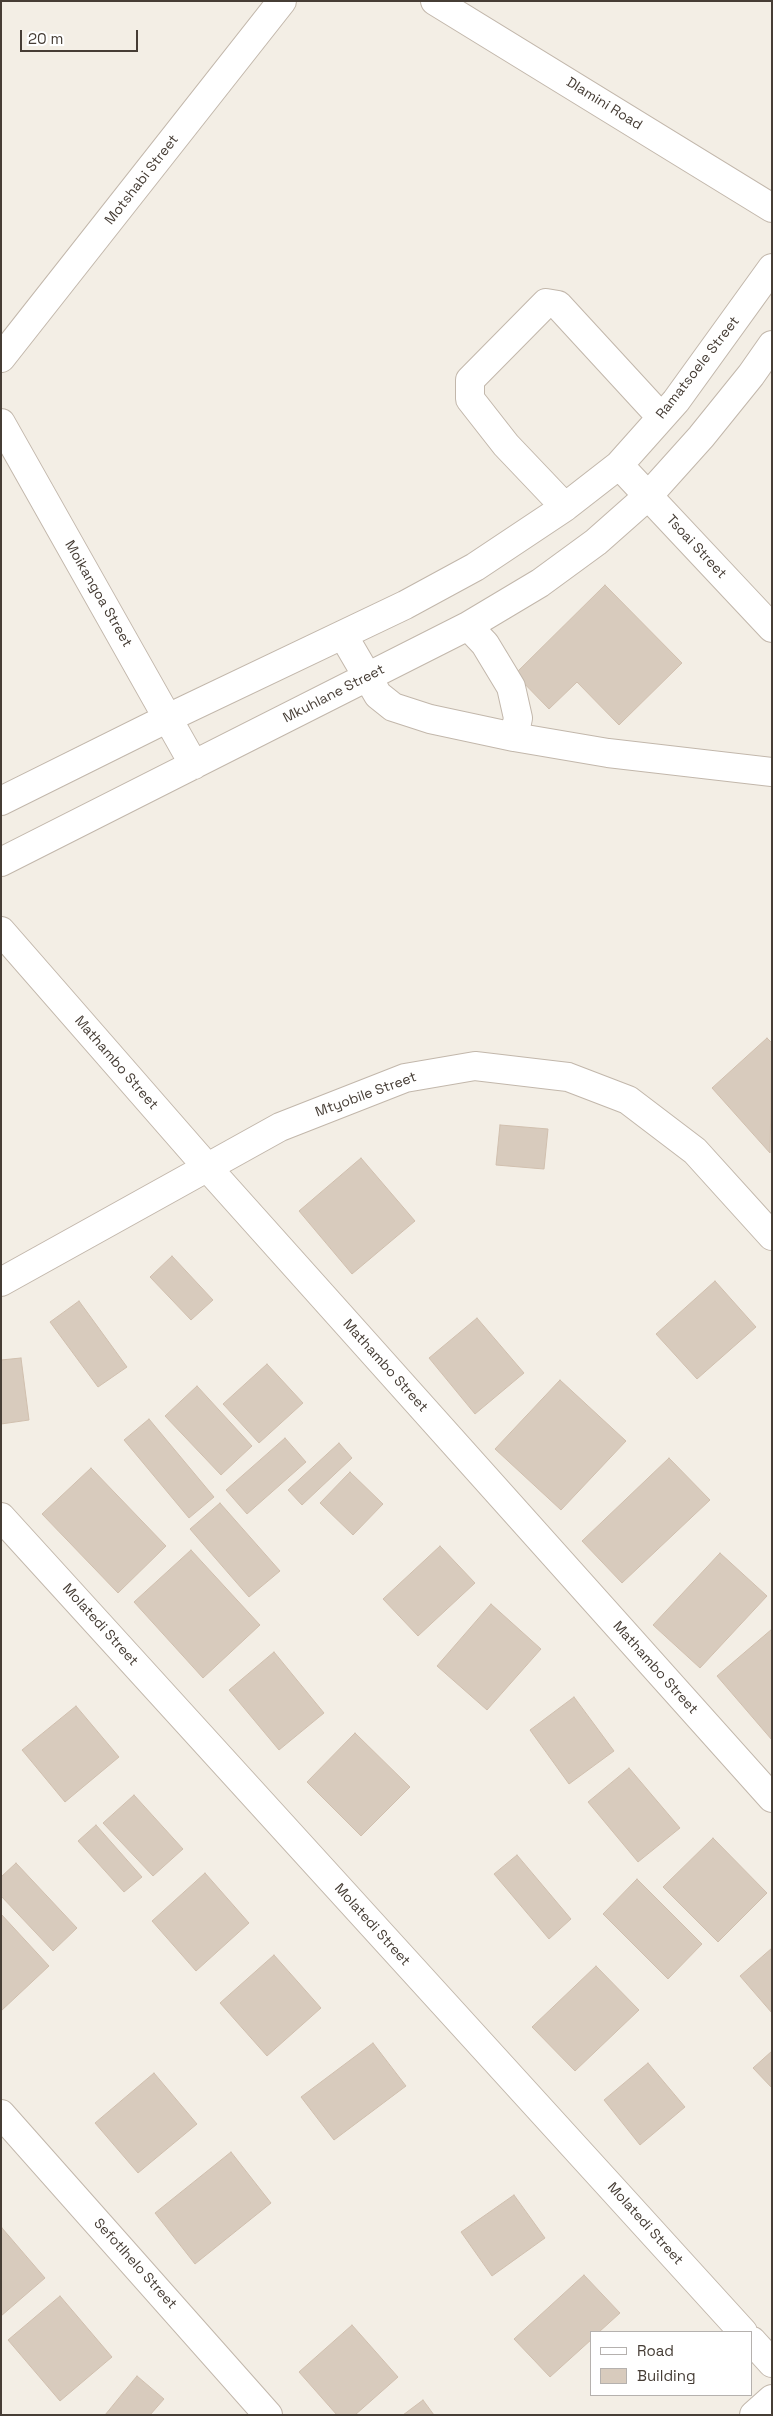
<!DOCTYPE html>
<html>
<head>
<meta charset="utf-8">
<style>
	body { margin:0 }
	#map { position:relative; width:773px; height:2416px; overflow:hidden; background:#f3eee5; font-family:"Space Grotesk",sans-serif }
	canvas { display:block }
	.frame { position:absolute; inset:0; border:2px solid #463d35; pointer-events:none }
	.legend { position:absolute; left:590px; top:2331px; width:162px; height:65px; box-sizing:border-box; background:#fff; border:1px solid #b5b1ae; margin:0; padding:6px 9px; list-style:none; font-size:15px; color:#463d35 }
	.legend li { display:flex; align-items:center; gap:10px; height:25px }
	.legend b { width:25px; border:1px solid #b5b1ae }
	.scale { position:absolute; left:20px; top:30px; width:118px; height:22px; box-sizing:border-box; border:2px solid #463d35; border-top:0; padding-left:6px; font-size:15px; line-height:18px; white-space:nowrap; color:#463d35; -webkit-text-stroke:4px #fff; paint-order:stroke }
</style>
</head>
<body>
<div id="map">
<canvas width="773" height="2416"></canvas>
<div class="frame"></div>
<ul class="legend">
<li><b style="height:6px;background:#fff"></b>Road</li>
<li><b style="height:14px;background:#d8cbbd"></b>Building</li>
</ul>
<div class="scale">20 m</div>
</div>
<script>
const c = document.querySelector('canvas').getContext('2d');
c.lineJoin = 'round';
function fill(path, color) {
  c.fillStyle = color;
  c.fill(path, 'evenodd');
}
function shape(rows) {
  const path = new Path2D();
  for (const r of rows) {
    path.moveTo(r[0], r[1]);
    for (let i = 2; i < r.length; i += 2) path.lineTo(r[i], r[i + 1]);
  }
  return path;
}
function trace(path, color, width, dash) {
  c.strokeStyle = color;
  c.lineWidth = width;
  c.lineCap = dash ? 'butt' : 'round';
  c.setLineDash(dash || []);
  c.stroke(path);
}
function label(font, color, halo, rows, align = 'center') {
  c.font = font + ' "Space Grotesk",sans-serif';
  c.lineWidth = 4;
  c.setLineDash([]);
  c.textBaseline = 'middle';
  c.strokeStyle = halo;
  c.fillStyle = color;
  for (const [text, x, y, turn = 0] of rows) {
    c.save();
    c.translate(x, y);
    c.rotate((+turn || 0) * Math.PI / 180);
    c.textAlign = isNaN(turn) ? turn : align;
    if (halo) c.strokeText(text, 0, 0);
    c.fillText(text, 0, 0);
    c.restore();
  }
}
const building = shape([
	[605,585,682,663,619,725,577,682,549,709,515,674,605,585],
	[767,1038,772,1043,770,1153,712,1088,767,1038],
	[500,1125,548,1129,544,1169,496,1165,500,1125],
	[361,1158,415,1221,352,1274,299,1211,361,1158],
	[172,1256,213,1300,191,1320,150,1277,172,1256],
	[715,1281,756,1327,697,1379,656,1334,715,1281],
	[79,1301,127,1367,98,1387,50,1322,79,1301],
	[477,1318,524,1373,475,1414,429,1358,477,1318],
	[21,1358,29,1420,1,1424,1,1360,21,1358],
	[267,1364,303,1403,259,1443,223,1404,267,1364],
	[560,1380,626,1441,561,1510,495,1449,560,1380],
	[197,1386,252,1446,221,1475,165,1416,197,1386],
	[149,1419,214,1497,189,1518,124,1440,149,1419],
	[285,1438,306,1462,247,1514,226,1490,285,1438],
	[339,1443,352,1458,302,1505,288,1490,339,1443],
	[669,1458,710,1500,622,1583,582,1541,669,1458],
	[91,1468,166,1546,118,1593,42,1514,91,1468],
	[350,1472,383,1504,353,1535,320,1503,350,1472],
	[220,1503,280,1571,249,1597,190,1529,220,1503],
	[440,1546,475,1583,418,1636,383,1599,440,1546],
	[191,1550,260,1625,203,1678,134,1602,191,1550],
	[720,1553,767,1596,700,1668,653,1625,720,1553],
	[491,1604,541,1649,487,1710,437,1666,491,1604],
	[772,1629,772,1740,717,1676,772,1629],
	[274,1652,324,1713,279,1750,229,1690,274,1652],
	[574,1697,614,1751,569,1784,530,1730,574,1697],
	[76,1706,119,1757,65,1802,22,1750,76,1706],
	[355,1733,410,1787,361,1836,307,1782,355,1733],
	[629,1768,680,1828,638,1862,588,1802,629,1768],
	[134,1795,183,1849,153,1876,103,1823,134,1795],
	[96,1825,142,1877,124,1892,78,1841,96,1825],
	[713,1838,767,1893,718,1942,663,1887,713,1838],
	[517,1855,571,1919,549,1939,494,1874,517,1855],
	[16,1863,77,1928,53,1951,1,1896,1,1877,16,1863],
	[205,1873,249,1923,196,1971,152,1921,205,1873],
	[637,1879,702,1944,668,1979,603,1914,637,1879],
	[1,1914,49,1966,1,2011,1,1914],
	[772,1948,772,2013,740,1976,772,1948],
	[274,1955,321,2008,267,2056,220,2003,274,1955],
	[596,1966,639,2010,575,2071,532,2027,596,1966],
	[373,2043,406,2086,334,2140,301,2097,373,2043],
	[772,2051,772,2088,753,2068,772,2051],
	[648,2063,685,2107,640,2145,604,2100,648,2063],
	[154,2073,197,2124,138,2173,95,2123,154,2073],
	[231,2152,271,2203,195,2264,155,2213,231,2152],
	[514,2195,545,2238,492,2276,461,2232,514,2195],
	[2,2228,45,2278,1,2316,1,2229,2,2228],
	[584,2275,620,2313,599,2332,592,2332,592,2339,550,2377,514,2339,584,2275],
	[60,2296,112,2357,60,2401,8,2340,60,2296],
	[352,2325,398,2377,355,2415,337,2415,299,2372,352,2325],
	[137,2376,164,2399,150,2415,105,2415,137,2376],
	[423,2400,434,2415,403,2415,423,2400]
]);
fill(building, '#d8cbbd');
trace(building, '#d0bfae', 1);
const minor = shape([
	[435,1,772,208],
	[1,358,282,1],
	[1,423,194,765],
	[619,465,772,628],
	[565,507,506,445,470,399,470,380,546,303,558,305,661,417],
	[468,626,485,644,511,687,518,718,514,737],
	[343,635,378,695,393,707,430,719,514,737,608,753,772,772],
	[1,801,168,718,405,605,475,567,565,507,619,465,676,401,772,268],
	[1,862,468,626,540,583,596,542,648,496,701,437,751,375,772,345],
	[1,931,207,1167,772,1798],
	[1,1282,280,1127,405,1078,475,1066,568,1077,628,1100,695,1151,772,1236],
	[1,1517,743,2332],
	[1,2114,268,2415],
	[752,2341,772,2363],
	[754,2415,772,2399]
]);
trace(minor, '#c2b7ab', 30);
trace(minor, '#fff', 28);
label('14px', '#463d35', '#fff', [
	["Dlamini Road",604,104,32],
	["Motshabi Street",142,180,-52],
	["Ramatsoele Street",698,368,-52],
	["Tsoai Street",696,547,47],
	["Moikangoa Street",98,594,60],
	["Mkuhlane Street",334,694,-27],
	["Mathambo Street",116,1063,49],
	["Mtyobile Street",366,1095,-20],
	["Mathambo Street",385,1366,48],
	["Molatedi Street",100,1625,48],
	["Mathambo Street",655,1668,48],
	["Molatedi Street",372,1925,48],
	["Molatedi Street",645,2224,48],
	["Sefotlhelo Street",135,2264,48]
]);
</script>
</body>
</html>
